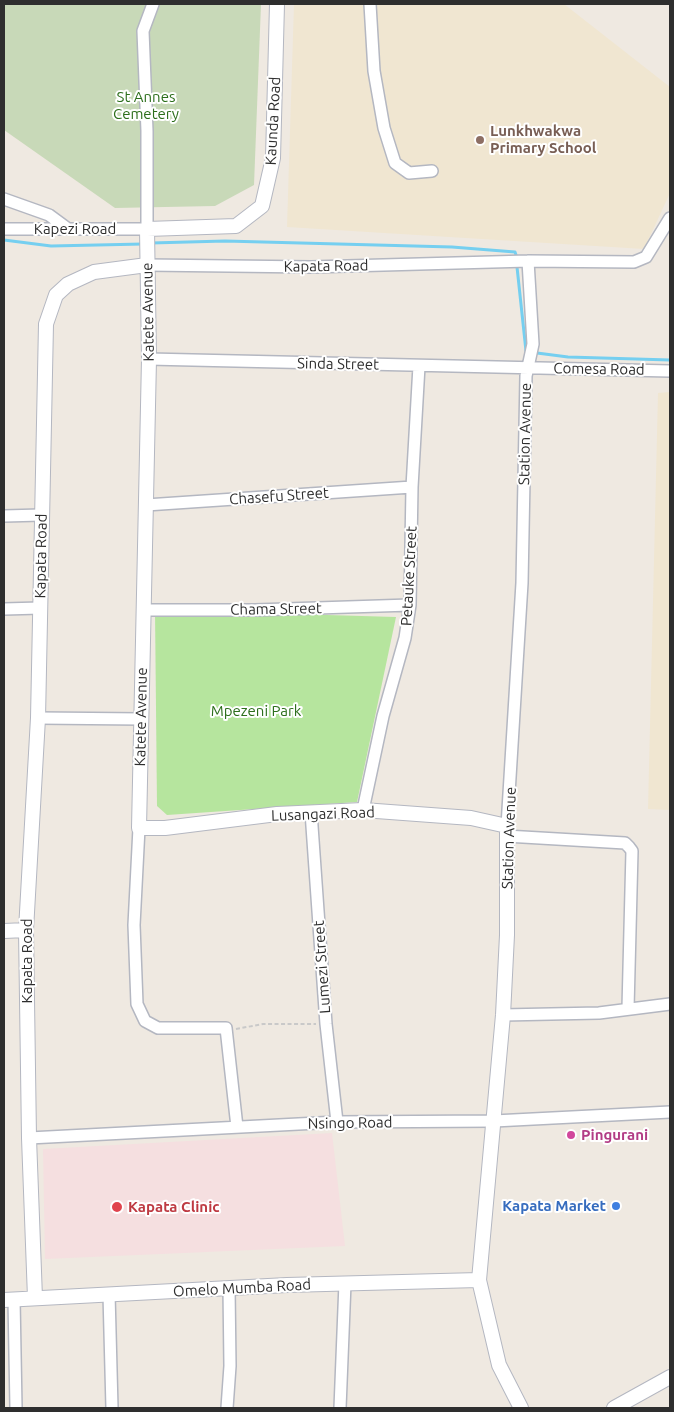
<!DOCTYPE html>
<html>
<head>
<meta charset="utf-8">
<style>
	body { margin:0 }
	#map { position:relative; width:674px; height:1412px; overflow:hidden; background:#efe9e1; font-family:Ubuntu,sans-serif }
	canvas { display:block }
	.frame { position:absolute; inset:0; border:5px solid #2e2e2e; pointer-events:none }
</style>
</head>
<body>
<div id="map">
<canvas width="674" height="1412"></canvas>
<div class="frame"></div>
</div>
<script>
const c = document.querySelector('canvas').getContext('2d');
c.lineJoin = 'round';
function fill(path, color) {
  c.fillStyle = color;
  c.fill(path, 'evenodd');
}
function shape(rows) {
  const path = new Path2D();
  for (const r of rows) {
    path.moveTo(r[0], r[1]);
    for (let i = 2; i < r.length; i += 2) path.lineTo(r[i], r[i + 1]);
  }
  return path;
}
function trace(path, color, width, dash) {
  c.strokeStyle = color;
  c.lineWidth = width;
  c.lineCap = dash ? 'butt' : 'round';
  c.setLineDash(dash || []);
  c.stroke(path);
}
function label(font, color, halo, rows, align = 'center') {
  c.font = font + ' Ubuntu,sans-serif';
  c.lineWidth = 4;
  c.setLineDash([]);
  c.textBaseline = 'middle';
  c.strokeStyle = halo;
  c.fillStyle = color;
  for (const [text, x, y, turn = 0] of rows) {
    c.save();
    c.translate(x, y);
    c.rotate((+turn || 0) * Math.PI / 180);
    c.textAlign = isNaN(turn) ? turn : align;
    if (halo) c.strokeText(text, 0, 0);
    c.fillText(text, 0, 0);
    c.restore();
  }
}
fill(shape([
	[294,4,564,4,670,87,670,193,644,249,287,227],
	[670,392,670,810,648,809,658,393]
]), '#f0e6d1');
fill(shape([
	[332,1133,345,1246,45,1259,43,1149]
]), '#f5dfe0');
fill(shape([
	[155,610,396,617,357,802,167,815,157,806]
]), '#b6e59e');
fill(shape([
	[4,4,261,4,254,185,215,206,115,208,4,130]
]), '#c8d9b8');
trace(shape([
	[4,240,51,246,143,244],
	[151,243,225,241,452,247,515,252,516,255],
	[517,267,526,351],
	[537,353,568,357,670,360]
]), '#75cff0', 3);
const minor = shape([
	[370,4,374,71,384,128,395,163,409,173,432,171],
	[4,199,49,215,68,229],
	[4,229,147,229,147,131,143,31,153,4],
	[147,265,311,267,528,261,634,262,646,257,670,218],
	[149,359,670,371],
	[146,505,412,487],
	[4,516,41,515],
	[4,609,40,608],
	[143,610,255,610,410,605],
	[38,718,142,719],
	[363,810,383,716,405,638,410,605,412,487,419,366],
	[311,812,326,1024,337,1122],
	[507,826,522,583,526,376,533,344,528,261],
	[139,828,134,925,137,1004,145,1021,158,1028,226,1028,237,1127],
	[506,836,625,843,629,847,632,851,628,1008],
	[503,1015,599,1013,670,1004],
	[29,1138,337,1122,494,1121,670,1112],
	[109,1294,112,1408],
	[14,1299,16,1408],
	[227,1408,230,1366,229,1288],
	[340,1408,345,1283]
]);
const tertiary = shape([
	[277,4,273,158,262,206,236,226,147,229,149,359,139,828,165,828,277,814,363,810,471,818,507,826,507,935,503,1015,479,1280,499,1365,521,1408],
	[4,931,26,930],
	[35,1298,29,1138,26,930,38,718,46,324,56,295,68,284,94,272,147,265],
	[4,1300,287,1285,479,1280],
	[614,1408,670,1377]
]);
trace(minor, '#b4b7c1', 14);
trace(tertiary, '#b4b7c1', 16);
trace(shape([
	[236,1029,263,1024,316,1024]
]), '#c9c9c9', 2, [4, 2.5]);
trace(minor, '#fff', 11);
trace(tertiary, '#fff', 14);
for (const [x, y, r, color] of [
	[480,140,5,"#8d6e63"],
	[571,1135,5,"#d1479c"],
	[616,1206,5,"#3f7fe0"],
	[117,1207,6,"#e0444e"]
]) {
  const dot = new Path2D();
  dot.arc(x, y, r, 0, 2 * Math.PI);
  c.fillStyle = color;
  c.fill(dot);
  trace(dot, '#fff', 2);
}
label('15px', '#2c6e1b', '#fff', [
	["St Annes",146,97],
	["Cemetery",146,114],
	["Mpezeni Park",256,711]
]);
label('15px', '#2e2e2e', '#fff', [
	["Kaunda Road",273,121,-87],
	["Kapezi Road",75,229],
	["Kapata Road",326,266,-1],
	["Katete Avenue",148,312,-91],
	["Sinda Street",338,364,1],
	["Comesa Road",599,369,1],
	["Station Avenue",525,434,-89],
	["Chasefu Street",279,496,-4],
	["Kapata Road",41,556,-89],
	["Petauke Street",409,576,-87],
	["Chama Street",276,609,-1],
	["Katete Avenue",141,717,-89],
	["Lusangazi Road",323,814,-2],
	["Station Avenue",509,838,-88],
	["Kapata Road",27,961,-90],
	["Lumezi Street",322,967,-94],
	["Nsingo Road",350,1123,-1],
	["Omelo Mumba Road",242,1288,-3]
]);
label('bold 15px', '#785e54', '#fff', [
	["Lunkhwakwa",490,131],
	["Primary School",490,148]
], 'left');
label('bold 15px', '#b23c85', '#fff', [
	["Pingurani",581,1135]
], 'left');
label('bold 15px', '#366cbe', '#fff', [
	["Kapata Market",606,1206]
], 'right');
label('bold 15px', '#be3a42', '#fff', [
	["Kapata Clinic",128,1207]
], 'left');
</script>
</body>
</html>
